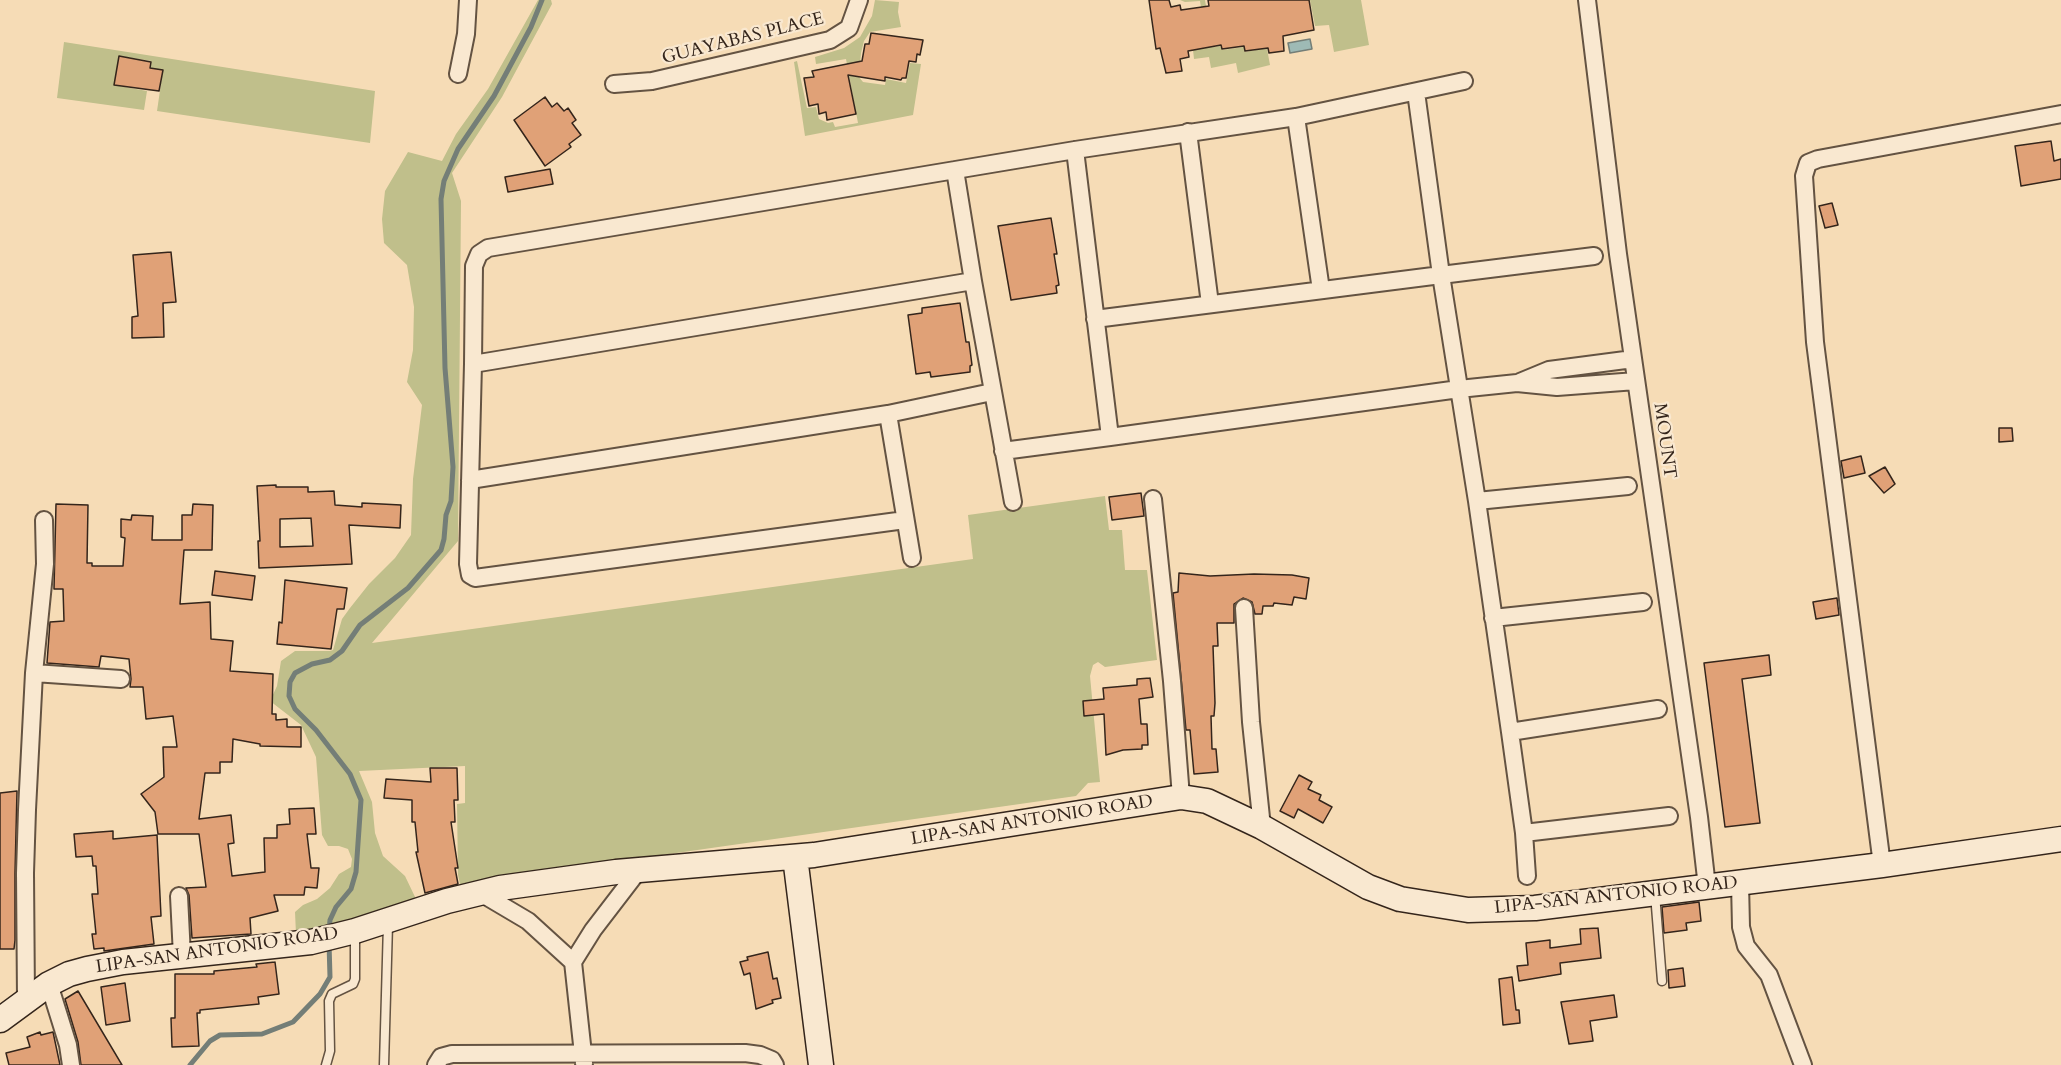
<!DOCTYPE html>
<html>
<head>
<meta charset="utf-8">
<style>
	body { margin:0 }
	canvas { display:block; background:#f6dcb6 }
</style>
</head>
<body>
<canvas width="2061" height="1065"></canvas>
<script>
const c = document.querySelector('canvas').getContext('2d');
c.lineJoin = 'round';
function fill(path, color) {
  c.fillStyle = color;
  c.fill(path, 'evenodd');
}
function shape(rows) {
  const path = new Path2D();
  for (const r of rows) {
    path.moveTo(r[0], r[1]);
    for (let i = 2; i < r.length; i += 2) path.lineTo(r[i], r[i + 1]);
  }
  return path;
}
function trace(path, color, width, dash) {
  c.strokeStyle = color;
  c.lineWidth = width;
  c.lineCap = dash ? 'butt' : 'round';
  c.setLineDash(dash || []);
  c.stroke(path);
}
function label(font, color, halo, rows, align = 'center') {
  c.font = font + ' Cardo,serif';
  c.lineWidth = 4.5;
  c.setLineDash([]);
  c.textBaseline = 'middle';
  c.strokeStyle = halo;
  c.fillStyle = color;
  for (const [text, x, y, turn = 0] of rows) {
    c.save();
    c.translate(x, y);
    c.rotate((+turn || 0) * Math.PI / 180);
    c.textAlign = isNaN(turn) ? turn : align;
    if (halo) c.strokeText(text, 0, 0);
    c.fillText(text, 0, 0);
    c.restore();
  }
}
fill(shape([
	[538,0,551,0,552,4,502,97,452,173,461,201,458,541,372,643,973,559,968,515,1105,496,1109,530,1122,530,1125,570,1147,570,1157,660,1105,667,1098,662,1093,665,1090,676,1100,782,1088,783,1076,796,543,872,464,887,460,884,458,875,457,804,465,803,465,766,359,771,372,802,375,833,383,856,405,876,416,899,354,924,296,934,295,912,303,905,317,899,330,888,339,874,351,867,352,859,348,849,339,846,328,846,322,835,316,757,301,725,270,701,277,686,281,661,295,651,330,651,333,650,342,619,350,608,369,584,395,558,411,535,413,479,422,405,407,382,413,350,414,307,407,265,384,243,382,219,385,191,408,152,442,161,456,134,488,89],
	[875,0,899,2,898,12,901,27,870,32,864,41,861,53,859,77,863,82,885,85,886,79,906,83,910,63,921,64,913,115,805,136,794,62,797,61,807,108,816,107,819,119,828,123,833,122,835,127,858,123,846,59,816,64,815,57,844,48,860,37,872,16],
	[1180,0,1205,0,1213,47,1220,46,1222,50,1244,47,1245,52,1261,49,1255,14,1258,0,1270,65,1238,73,1236,63,1211,68,1209,57,1194,59,1192,41,1206,39,1200,1,1185,2],
	[1310,0,1361,0,1369,45,1334,52,1329,25,1315,26],
	[64,42,375,91,370,143,157,111,163,70,150,68,151,61,120,56,114,85,147,91,144,110,57,98]
]), '#c0bf8b');
const water = shape([
	[1310,39,1312,49,1290,53,1288,43,1310,39]
]);
fill(water, '#9ebab5');
trace(water, '#747e77', 1.5);
trace(shape([
	[329,931,330,920,336,907,351,889,356,872,361,800,350,774,316,730,295,709,289,696,290,682,295,673,312,664,330,660,342,651,360,625,408,588,441,550,444,539,446,515,451,501,453,467,445,368,441,199,444,181,458,149,494,96,531,27,542,0],
	[190,1065,210,1041,220,1035,262,1034,293,1022,320,994,330,977,329,943]
]), '#747e77', 5);
const building = shape([
	[1149,0,1169,0,1171,7,1180,5,1181,10,1209,6,1208,0,1309,0,1314,30,1283,36,1284,51,1269,53,1268,48,1245,51,1244,46,1222,49,1221,45,1188,51,1189,57,1180,59,1182,71,1166,73,1160,48,1156,49,1149,0],
	[871,33,923,40,920,55,917,54,916,62,909,61,906,78,902,78,901,80,885,77,885,81,848,75,856,114,827,120,826,112,819,114,818,104,809,106,804,78,814,77,812,71,862,61,865,44,869,44,871,33],
	[119,56,151,62,150,68,163,70,159,91,114,85,119,56],
	[545,97,552,107,557,103,564,111,568,108,576,120,572,123,581,135,569,144,571,147,545,166,514,120,545,97],
	[2051,141,2054,161,2061,159,2061,179,2021,186,2015,146,2051,141],
	[550,169,553,184,508,192,505,177,550,169],
	[1832,203,1838,225,1825,228,1819,206,1832,203],
	[1051,218,1057,254,1054,254,1059,285,1056,286,1057,293,1011,300,998,226,1051,218],
	[171,252,176,302,163,303,164,337,132,338,132,317,138,316,133,255,171,252],
	[960,303,966,342,969,342,972,365,970,366,970,372,931,377,930,372,916,374,908,315,922,313,922,308,960,303],
	[1999,428,2012,428,2013,441,1999,442,1999,428],
	[1861,456,1865,473,1844,478,1841,461,1861,456],
	[1885,467,1895,484,1884,493,1869,476,1885,467],
	[276,485,276,487,308,487,308,492,334,491,335,505,362,507,362,503,401,505,400,528,349,525,352,564,259,568,258,541,260,541,257,486,276,485],
	[311,518,313,546,280,547,280,519,311,518],
	[1141,493,1144,516,1112,520,1109,497,1141,493],
	[56,504,88,505,87,563,92,563,92,566,123,566,125,538,121,537,121,519,131,520,132,515,153,516,152,540,182,540,182,515,192,515,193,504,213,505,212,550,184,550,180,604,210,602,211,639,233,641,230,671,273,674,272,714,276,714,276,720,287,719,287,727,301,727,301,747,260,746,260,744,233,739,232,762,220,762,220,773,205,773,199,819,231,815,234,843,228,844,232,876,265,872,264,838,277,838,277,825,290,824,289,809,314,808,316,834,307,834,311,868,319,868,317,888,305,887,304,895,274,895,278,911,250,918,251,934,192,938,189,895,186,888,206,887,199,834,158,834,155,812,141,794,164,777,163,747,177,747,173,716,146,719,143,687,130,687,131,679,129,659,101,656,99,667,47,663,50,622,64,621,63,589,54,589,56,504],
	[215,571,255,576,252,600,212,595,215,571],
	[1179,573,1210,576,1254,574,1292,575,1309,578,1306,599,1294,597,1292,605,1274,603,1273,606,1263,606,1262,614,1255,614,1252,602,1243,598,1234,604,1234,623,1217,623,1218,646,1213,646,1215,703,1214,716,1211,716,1212,749,1216,749,1218,772,1194,774,1190,730,1186,730,1173,593,1178,592,1179,573],
	[285,580,347,588,344,609,337,609,331,649,277,644,279,622,282,623,285,580],
	[1837,598,1839,615,1816,619,1813,602,1837,598],
	[1769,655,1771,675,1742,679,1760,823,1725,827,1704,663,1769,655],
	[1150,678,1153,697,1139,699,1141,724,1147,724,1148,745,1142,745,1142,749,1123,750,1106,755,1104,714,1084,716,1083,701,1104,699,1103,688,1137,685,1137,679,1150,678],
	[430,768,457,768,458,800,454,800,455,822,451,822,458,868,455,868,458,884,425,893,416,852,418,852,415,822,412,822,412,800,384,798,386,779,431,782,430,768],
	[1299,775,1312,782,1308,789,1321,795,1319,800,1332,807,1323,823,1298,809,1294,818,1280,811,1299,775],
	[17,791,15,873,15,940,14,949,0,949,0,793,17,791],
	[113,831,113,839,157,835,161,916,151,917,154,944,104,951,104,948,94,949,92,934,96,934,92,894,98,894,96,866,93,866,92,856,76,857,74,834,113,831],
	[1699,902,1701,921,1686,923,1687,930,1664,933,1662,907,1699,902],
	[1598,928,1601,958,1560,963,1561,974,1519,981,1517,966,1528,965,1526,943,1550,940,1550,948,1581,944,1580,929,1598,928],
	[768,952,773,979,777,978,781,998,772,1000,773,1003,756,1009,750,973,744,975,740,962,748,960,747,957,768,952],
	[275,962,279,994,258,997,259,1004,200,1010,200,1013,197,1013,199,1046,172,1047,171,1018,175,1018,175,974,214,974,214,971,257,967,256,964,275,962],
	[1683,968,1685,986,1669,988,1668,970,1683,968],
	[1512,977,1516,1010,1519,1010,1520,1023,1503,1025,1499,979,1512,977],
	[125,983,130,1021,106,1025,101,987,125,983],
	[78,991,122,1065,81,1065,78,1042,65,999,78,991],
	[1614,995,1617,1017,1590,1021,1593,1041,1569,1044,1561,1002,1614,995],
	[40,1032,41,1035,53,1032,60,1065,9,1065,6,1053,30,1047,27,1037,40,1032]
]);
fill(building, '#e0a177');
trace(building, '#34251b', 1.5);
const lane = shape([
	[1655,894,1662,981],
	[326,1065,330,1051,329,1001,332,994,353,984,355,979,355,932],
	[384,1065,388,924]
]);
const street = shape([
	[1587,0,1618,254,1699,817,1707,887],
	[458,74,466,34,468,0],
	[614,84,652,81,830,40,849,28,859,0],
	[1296,117,1321,290],
	[1188,132,1210,304],
	[955,170,973,281,1013,502],
	[1095,319,1441,275,1416,92],
	[473,364,474,266,479,254,488,248,1075,150,1296,117,1464,81],
	[1520,382,1549,370,1633,359],
	[888,414,992,392],
	[1110,437,1459,389,1517,383,1557,387,1636,381],
	[1003,451,1110,437,1075,150],
	[470,480,888,414,912,558],
	[1153,499,1172,681,1181,797],
	[1477,501,1628,486],
	[905,520,475,578,470,575,468,564,473,364,973,281],
	[1244,608,1251,722,1262,827],
	[1493,618,1643,602],
	[34,673,121,679],
	[1510,732,1658,709],
	[1524,833,1669,816],
	[1882,865,1815,342,1804,176,1808,163,1818,159,2061,114],
	[1527,876,1524,833,1510,732,1477,501,1441,275,1594,256],
	[1740,883,1741,927,1746,946,1769,975,1803,1065],
	[479,892,528,921,573,962],
	[179,896,182,956],
	[49,984,68,1045,71,1065],
	[26,1000,25,873,27,810,34,673,45,564,44,520],
	[584,1063,573,962,593,930,639,870],
	[436,1065,441,1057,452,1054,745,1053,760,1055,772,1060,775,1065]
]);
const secondary = shape([
	[795,857,821,1065],
	[0,1020,49,984,69,974,87,969,123,962,311,942,355,931,447,901,500,888,616,872,814,855,1181,797,1207,801,1262,827,1368,887,1400,899,1468,910,1535,908,1882,865,2061,839]
]);
trace(lane, '#645342', 11);
trace(street, '#645342', 20);
trace(secondary, '#34251b', 27);
trace(lane, '#f9e8d0', 8);
trace(street, '#f9e8d0', 16);
trace(secondary, '#f9e8d0', 24);
label('18px', '#34251b', '#f9e8d0', [
	["GUAYABAS PLACE",743,39,-14],
	["MOUNT",1664,441,82],
	["LIPA-SAN ANTONIO ROAD",1032,821,-9],
	["LIPA-SAN ANTONIO ROAD",1616,896,-6],
	["LIPA-SAN ANTONIO ROAD",217,951,-8]
]);
</script>
</body>
</html>
